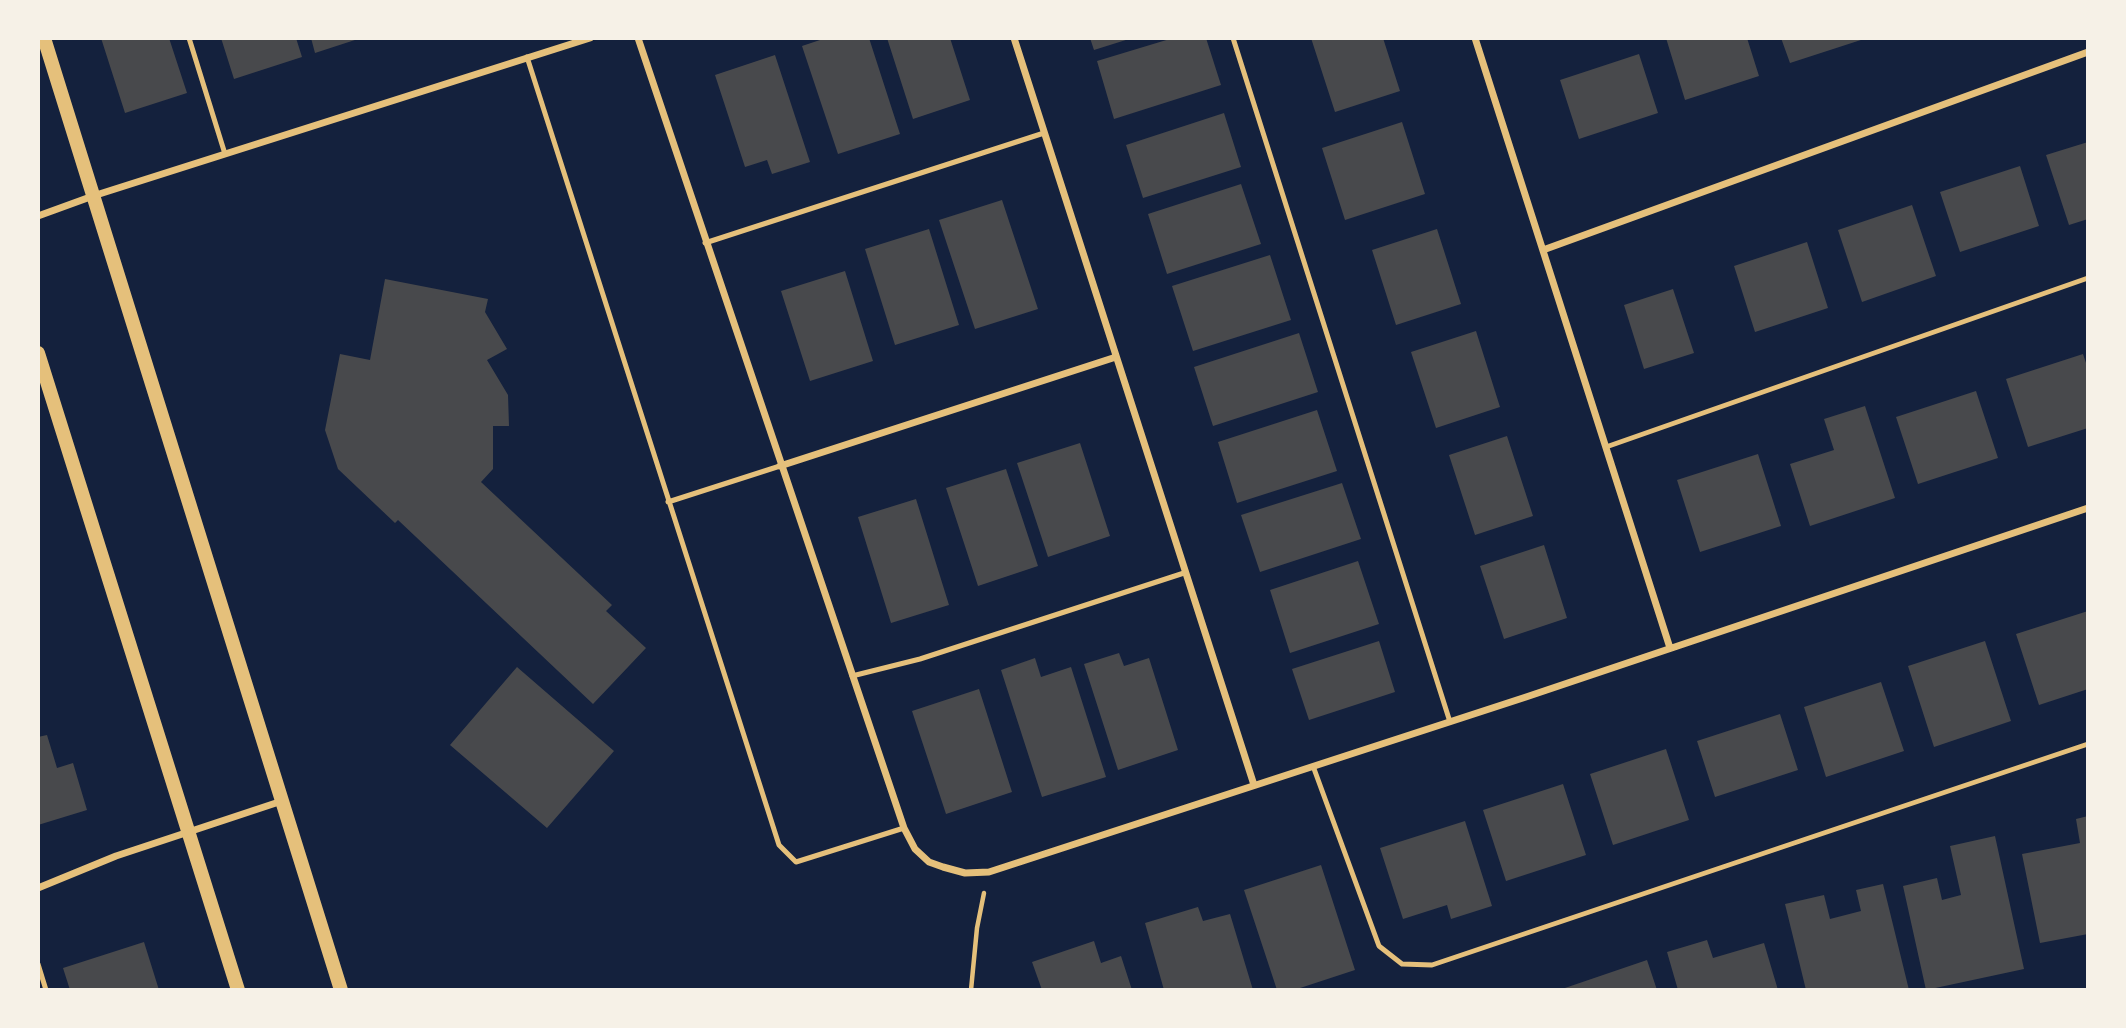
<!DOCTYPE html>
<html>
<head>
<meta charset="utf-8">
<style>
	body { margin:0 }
	#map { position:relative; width:2126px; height:1028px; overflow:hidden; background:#14213d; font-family:"Titillium Web",sans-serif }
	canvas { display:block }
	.frame { position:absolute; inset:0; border:40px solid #f6f1e7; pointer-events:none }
</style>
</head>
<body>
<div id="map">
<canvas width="2126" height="1028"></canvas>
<div class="frame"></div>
</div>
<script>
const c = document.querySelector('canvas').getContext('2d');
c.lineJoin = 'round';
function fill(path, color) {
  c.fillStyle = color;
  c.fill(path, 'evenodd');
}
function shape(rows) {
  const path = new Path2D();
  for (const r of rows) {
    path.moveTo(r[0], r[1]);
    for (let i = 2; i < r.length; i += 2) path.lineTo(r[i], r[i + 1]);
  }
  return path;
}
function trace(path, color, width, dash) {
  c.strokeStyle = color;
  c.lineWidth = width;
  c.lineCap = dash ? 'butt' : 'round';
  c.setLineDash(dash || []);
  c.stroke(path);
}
fill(shape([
	[101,38,169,38,187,93,125,113],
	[221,38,296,38,302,57,234,79],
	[311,38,358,38,358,39,315,53],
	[826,38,869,38,900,134,838,154,802,46],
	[887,38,950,38,970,100,913,119],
	[1090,38,1129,38,1129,39,1094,50],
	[1173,38,1206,38,1221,85,1114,119,1097,61],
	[1311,38,1383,38,1400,91,1335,112],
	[1666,38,1747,38,1759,76,1685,100],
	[1781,38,1864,38,1864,39,1790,63],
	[1639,54,1658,113,1579,139,1560,80],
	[775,55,810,162,772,174,767,160,745,167,715,75],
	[1224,113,1241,167,1143,198,1126,145],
	[1402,122,1425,194,1345,220,1322,148],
	[2088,142,2088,219,2069,225,2046,155],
	[2020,166,2039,226,1960,252,1940,192],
	[1241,184,1261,244,1167,274,1148,214],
	[1002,200,1038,309,975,329,939,220],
	[1912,205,1936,276,1862,302,1838,230],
	[929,229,959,325,895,345,865,249],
	[1437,229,1461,304,1396,325,1372,250],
	[1807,242,1828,308,1755,332,1734,266],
	[1270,255,1291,320,1193,351,1172,286],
	[845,271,873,361,810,381,781,291],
	[385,279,488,299,485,312,507,349,487,360,508,395,509,426,493,426,493,469,481,482,612,605,606,611,646,648,593,704,398,520,395,523,338,469,325,430,340,354,370,360],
	[1673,289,1694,353,1644,369,1624,305],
	[1476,331,1500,407,1436,428,1411,352],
	[1299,333,1318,392,1213,426,1194,367],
	[2083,354,2088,369,2088,428,2028,447,2006,379],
	[1976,391,1998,458,1918,484,1896,417],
	[1865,406,1895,498,1810,526,1790,464,1834,450,1824,419],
	[1317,410,1337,471,1237,503,1218,442],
	[1507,436,1533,516,1475,535,1449,455],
	[1080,443,1110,536,1048,557,1017,463],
	[1758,454,1781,526,1700,552,1677,480],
	[1006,469,1038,566,978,586,946,488],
	[1342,483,1361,539,1260,572,1241,515],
	[916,499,949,605,891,623,858,517],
	[1544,545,1567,618,1504,639,1480,566],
	[1358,561,1379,624,1290,653,1270,590],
	[2088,611,2088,689,2039,705,2016,634],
	[1379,641,1395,692,1309,720,1292,669],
	[1985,641,2011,721,1934,747,1908,666],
	[1119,653,1124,666,1149,658,1178,750,1118,770,1084,664],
	[1035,658,1041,677,1071,667,1106,777,1042,797,1001,670],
	[517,667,614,751,547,828,450,745],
	[1881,682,1904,751,1826,777,1804,707],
	[979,689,1012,792,946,814,912,711],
	[1780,714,1798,770,1715,797,1697,741],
	[47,735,57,768,73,763,87,810,38,825,38,737],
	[1666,749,1689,820,1613,845,1590,774],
	[1563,784,1586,855,1506,881,1483,810],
	[2088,816,2088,934,2040,943,2022,854,2080,843,2076,819],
	[1465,821,1492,906,1451,919,1447,905,1403,919,1380,848],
	[1995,836,2024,969,1926,990,1903,886,1937,878,1942,900,1961,895,1950,846],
	[1321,865,1355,970,1294,990,1277,990,1244,890],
	[1883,884,1909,990,1806,990,1785,904,1824,895,1830,919,1861,911,1856,890],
	[1198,907,1203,921,1230,914,1253,990,1164,990,1145,923],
	[1707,940,1713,958,1764,943,1778,990,1678,990,1667,952],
	[1094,941,1101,963,1121,956,1132,990,1042,990,1032,962],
	[144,942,159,990,70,990,63,968],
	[1647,960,1657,990,1562,990,1562,989]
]), '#48494c');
trace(shape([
	[971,990,977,928,984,893]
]), '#e5c07b', 4.5);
trace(shape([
	[189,38,225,154],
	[1233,38,1450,722],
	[527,57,779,845,796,862,904,828],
	[705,243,1044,133],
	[1606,447,2088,278],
	[668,502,780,466],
	[852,676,920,659,1184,573],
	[1313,766,1379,946,1402,964,1432,965,2088,744],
	[38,964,46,990]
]), '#e5c07b', 5);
trace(shape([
	[638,38,904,828,915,849,929,862,943,867,965,873,989,872,1526,697,2088,508],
	[1014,38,1254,785],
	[1475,38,1670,648],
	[38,216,93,196,590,38],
	[1543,250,2088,52],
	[780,466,1116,357],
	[38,888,116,856,282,801]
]), '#e5c07b', 7);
trace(shape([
	[44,38,341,990],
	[38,353,238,990]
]), '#e5c07b', 14);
</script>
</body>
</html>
